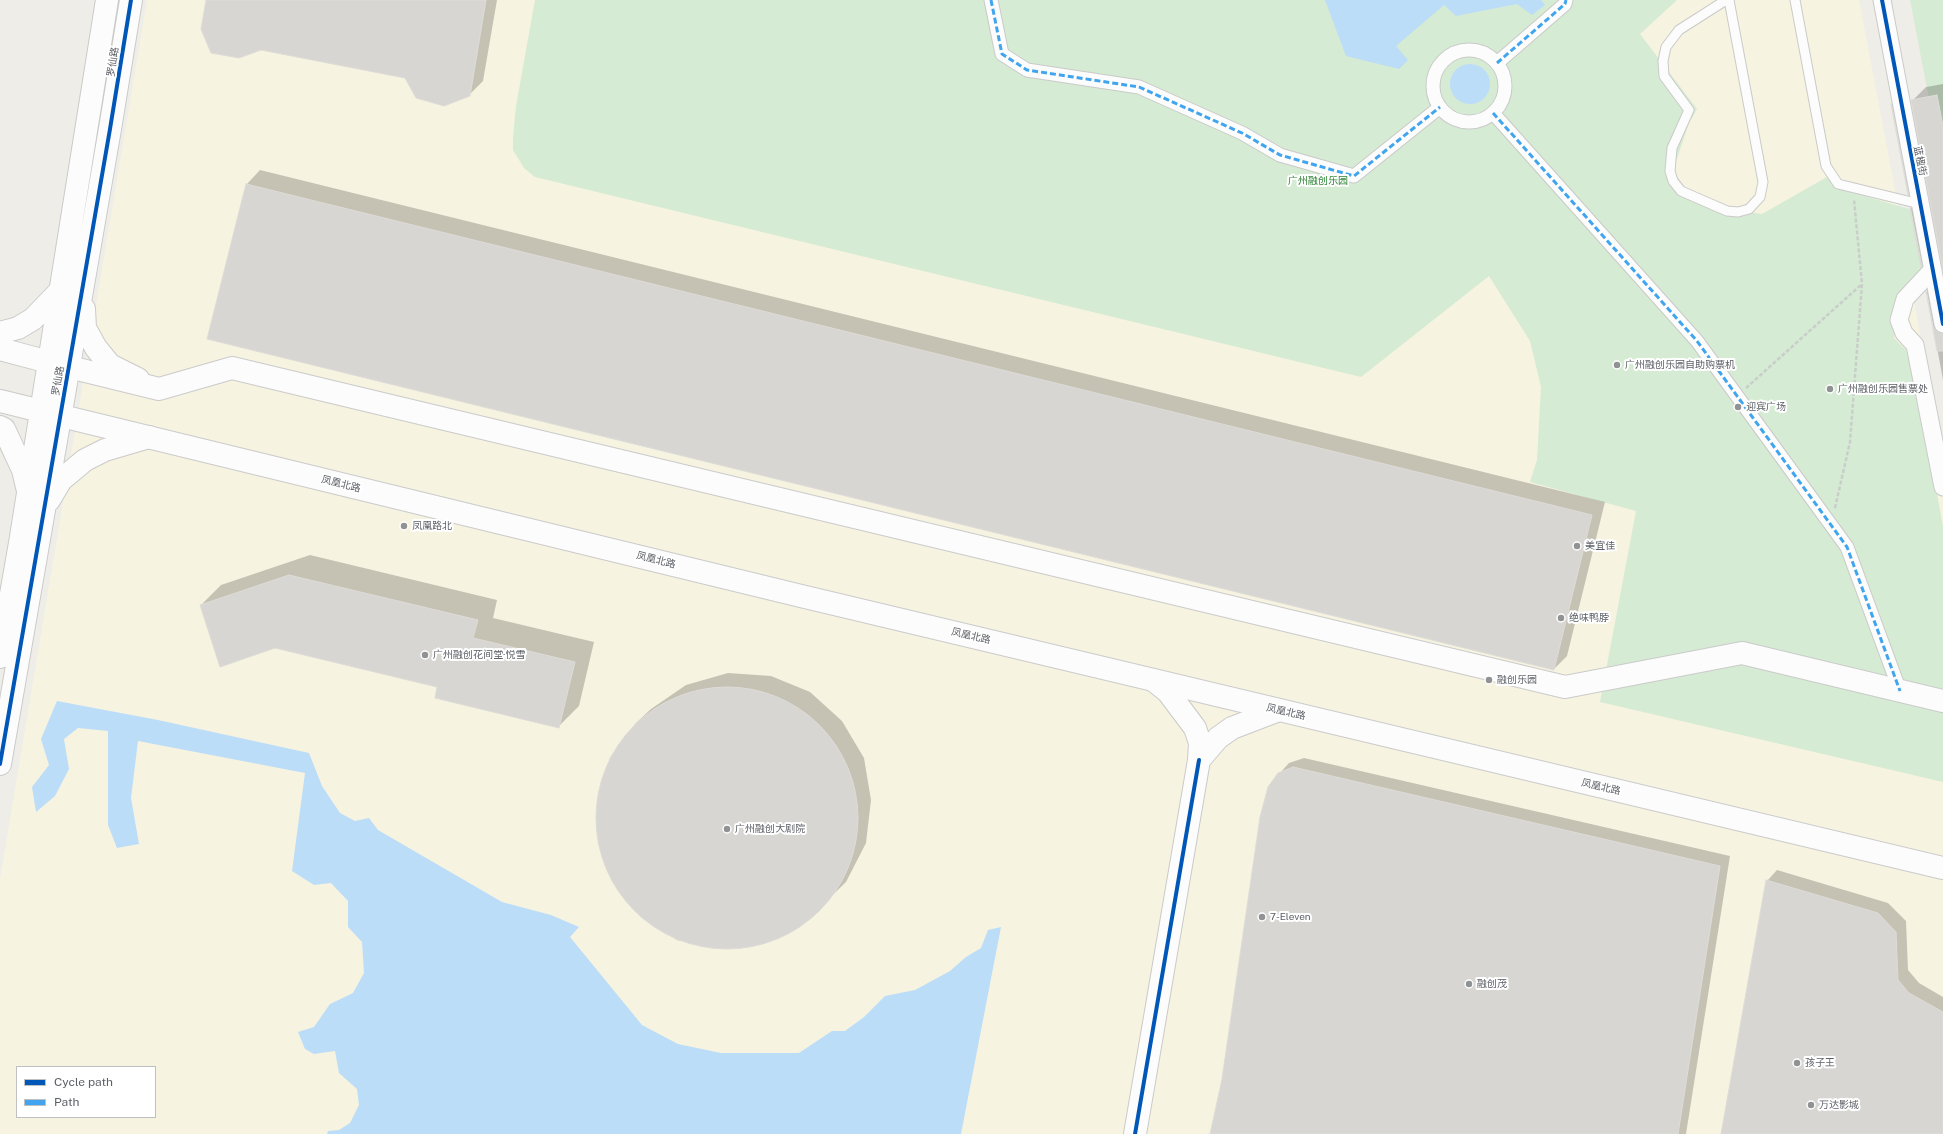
<!DOCTYPE html>
<html>
<head>
<meta charset="utf-8">
<style>
	body { margin:0 }
	#map { position:relative; width:1943px; height:1134px; overflow:hidden; background:#eeede8; font-family:"Public Sans",sans-serif }
	canvas { display:block }
	.legend { position:absolute; left:16px; top:1066px; width:140px; height:52px; box-sizing:border-box; background:#fff; border:1px solid #bec0c2; margin:0; padding:5px 7px; list-style:none; font-size:12px; color:#5d6167 }
	.legend li { display:flex; align-items:center; gap:8px; height:20px }
	.legend b { width:20px; border:1px solid #bec0c2 }
</style>
</head>
<body>
<div id="map">
<canvas width="1943" height="1134"></canvas>
<ul class="legend">
<li><b style="height:5px;background:#0057b8"></b>Cycle path</li>
<li><b style="height:5px;background:#40a5ee"></b>Path</li>
</ul>
</div>
<script>
const c = document.querySelector('canvas').getContext('2d');
c.lineJoin = 'round';
function fill(path, color) {
  c.fillStyle = color;
  c.fill(path, 'evenodd');
}
function shape(rows) {
  const path = new Path2D();
  for (const r of rows) {
    if (r.length === 3) {
      path.moveTo(r[0] + r[2], r[1]);
      path.arc(r[0], r[1], r[2], 0, 2 * Math.PI);
      continue;
    }
    path.moveTo(r[0], r[1]);
    for (let i = 2; i < r.length; i += 2) path.lineTo(r[i], r[i + 1]);
  }
  return path;
}
function trace(path, color, width, dash) {
  c.strokeStyle = color;
  c.lineWidth = width;
  c.lineCap = dash ? 'butt' : 'round';
  c.setLineDash(dash || []);
  c.stroke(path);
}
function label(font, color, halo, rows, align = 'center') {
  c.font = font + ' "Public Sans","Noto Sans SC",sans-serif';
  c.lineWidth = 4;
  c.setLineDash([]);
  c.textBaseline = 'middle';
  c.strokeStyle = halo;
  c.fillStyle = color;
  for (const [text, x, y, turn = 0] of rows) {
    c.save();
    c.translate(x, y);
    c.rotate((+turn || 0) * Math.PI / 180);
    c.textAlign = isNaN(turn) ? turn : align;
    if (halo) c.strokeText(text, 0, 0);
    c.fillText(text, 0, 0);
    c.restore();
  }
}
fill(shape([
	[147,0,1859,0,1896,196,1943,468,1943,1134,0,1134,0,879],
	[17,1067,155,1067,155,1117,17,1117]
]), '#f7f3e1');
fill(shape([
	[535,0,1677,0,1640,34,1697,109,1689,123,1673,170,1685,188,1741,211,1762,214,1834,173,1851,192,1919,212,1927,263,1897,305,1894,338,1911,355,1943,526,1943,782,1600,702,1636,511,1530,482,1537,460,1541,387,1530,341,1489,276,1361,377,535,177,524,168,513,150,513,137,516,106],
	[1910,0,1943,0,1943,171]
]), '#d5ebd3');
fill(shape([
	[1325,0,1541,0,1545,5,1532,15,1517,4,1456,16,1444,5,1396,46,1408,60,1399,69,1346,56],
	[1470,84,20],
	[57,701,158,720,309,753,322,786,340,813,355,821,369,818,378,830,502,902,551,915,579,927,570,937,642,1025,678,1044,721,1053,799,1053,832,1031,845,1031,864,1017,885,996,915,990,950,971,966,957,981,948,988,930,1001,927,961,1134,327,1134,328,1131,339,1130,350,1123,359,1105,357,1089,339,1073,335,1051,314,1054,305,1049,298,1032,314,1027,330,1004,353,993,364,973,362,942,348,927,348,901,331,883,314,885,292,871,305,773,138,741,131,798,139,844,117,848,108,825,108,731,78,728,64,739,69,769,55,796,36,812,32,787,49,765,41,739]
]), '#bcddf8');
fill(shape([
	[207,0,497,0,483,81,469,95,406,78,261,49],
	[1943,84,1943,265,1912,101,1926,87],
	[1905,92,1922,180,1909,193,1892,104],
	[260,170,1605,502,1567,656,1554,669,247,184],
	[1924,195,1935,252,1922,265,1911,208],
	[1940,279,1943,293,1943,380,1927,292],
	[310,555,497,600,493,618,594,642,579,706,558,727,201,605,221,585],
	[728,673,771,676,810,692,842,721,864,758,871,800,866,843,846,882,801,926,762,944,719,949,677,940,641,917,613,883,598,843,597,799,610,758,636,723,651,709,686,685],
	[1304,758,1730,856,1686,1134,1212,1134,1279,774,1289,763],
	[1777,870,1888,903,1906,921,1908,970,1919,983,1943,997,1943,1134,1722,1134,1767,881]
]), '#0003');
const building = shape([
	[206,0,486,0,470,96,444,106,416,98,405,78,261,50,239,58,211,53,201,29,206,0],
	[1937,95,1943,126,1943,270,1911,100,1937,95],
	[1891,104,1909,195,1908,195,1891,104],
	[246,184,1592,515,1554,670,207,339,246,184],
	[1910,208,1922,266,1921,267,1910,208],
	[1926,291,1933,326,1936,331,1943,334,1943,351,1937,351,1926,291],
	[289,575,478,620,473,638,575,662,559,728,435,698,437,687,275,648,220,667,200,605,289,575],
	[727,818,131],
	[1293,767,1720,866,1678,1134,1210,1134,1222,1079,1260,817,1268,787,1278,773,1293,767],
	[1766,880,1878,913,1896,932,1898,980,1909,993,1943,1012,1943,1134,1721,1134,1766,880]
]);
fill(building, '#d8d6d3');
trace(building, '#dedcd7', 1);
const service = shape([
	[1726,0,1679,30,1666,47,1663,61,1664,76,1689,110,1672,148,1670,171,1673,181,1681,191,1727,211,1738,212,1749,209,1760,197,1763,182,1729,0],
	[1795,0,1826,166,1838,184,1920,204]
]);
const pedestrian = shape([
	[991,0,1002,54,1027,70,1139,87,1242,133,1280,155,1354,176,1440,107],
	[1469,86,36],
	[1497,63,1565,4,1566,0],
	[1493,113,1697,341,1847,547,1900,691]
]);
const minor = shape([
	[1882,0,1943,324],
	[1933,269,1905,299,1899,320,1904,333,1915,345,1943,487]
]);
const tertiary = shape([
	[84,309,85,328,96,348,110,365,138,379],
	[0,333,18,328,33,319,60,291],
	[0,349,49,362],
	[0,401,41,411],
	[0,427,4,429,23,470,27,487],
	[49,500,61,480,85,460,105,450,149,437],
	[0,657,20,543,107,0],
	[1153,680,1168,692,1195,728,1200,743,1199,760,1218,738,1232,728,1279,710],
	[0,764,110,129,131,0],
	[1135,1134,1199,760]
]);
const secondary = shape([
	[49,362,159,389,232,368,1565,687,1742,653,1943,701],
	[41,411,801,596,1943,868]
]);
trace(service, '#cacac9', 11);
trace(pedestrian, '#cacac9', 15);
trace(minor, '#cacac9', 19);
trace(tertiary, '#cacac9', 24);
trace(secondary, '#cacbca', 24);
trace(shape([
	[1746,388,1862,284],
	[1835,508,1850,442,1862,284,1854,200]
]), '#c9cecb', 2.5, [4, 2]);
trace(service, '#fcfcfc', 9);
trace(pedestrian, '#fcfcfc', 13);
trace(minor, '#fcfcfc', 17);
trace(tertiary, '#fcfcfc', 22);
trace(secondary, '#fcfcfc', 22);
trace(shape([
	[991,0,1002,54,1027,70,1139,87,1242,133,1280,155,1354,176,1440,107],
	[1497,63,1565,4,1566,0],
	[1493,113,1697,341,1847,547,1900,691]
]), '#40a5ee', 3, [6, 3]);
trace(shape([
	[1882,0,1943,324],
	[0,764,110,129,131,0],
	[1135,1134,1199,760]
]), '#0057b8', 4);
for (const [x, y, r, color] of [
	[1617,365,4,"#909294"],
	[1830,389,4,"#909294"],
	[1738,407,4,"#909294"],
	[404,526,4,"#909294"],
	[1577,546,4,"#909294"],
	[1561,618,4,"#909294"],
	[425,655,4,"#909294"],
	[1489,680,4,"#909294"],
	[727,829,4,"#909294"],
	[1262,917,4,"#909294"],
	[1469,984,4,"#909294"],
	[1797,1063,4,"#909294"],
	[1811,1105,4,"#909294"]
]) {
  const dot = new Path2D();
  dot.arc(x, y, r, 0, 2 * Math.PI);
  c.fillStyle = color;
  c.fill(dot);
  trace(dot, '#fff', 1.5);
}
label('10px', '#5d6167', '#fff', [
	["罗仙路",113,62,-81],
	["蓝楹街",1920,161,79],
	["罗仙路",58,381,-80],
	["凤凰北路",341,484,14],
	["凤凰北路",656,560,14],
	["凤凰北路",971,636,13],
	["凤凰北路",1286,712,13],
	["凤凰北路",1601,787,13]
]);
label('10px', '#2e8535', '#fff', [
	["广州融创乐园",1318,181]
]);
label('10px', '#5d6167', '#fff', [
	["广州融创乐园自助购票机",1625,365],
	["广州融创乐园售票处",1838,389],
	["迎宾广场",1746,407],
	["凤凰路北",412,526],
	["美宜佳",1585,546],
	["绝味鸭脖",1569,618],
	["广州融创花间堂·悦雪",433,655],
	["融创乐园",1497,680],
	["广州融创大剧院",735,829],
	["7-Eleven",1270,917],
	["融创茂",1477,984],
	["孩子王",1805,1063],
	["万达影城",1819,1105]
], 'left');
</script>
</body>
</html>
